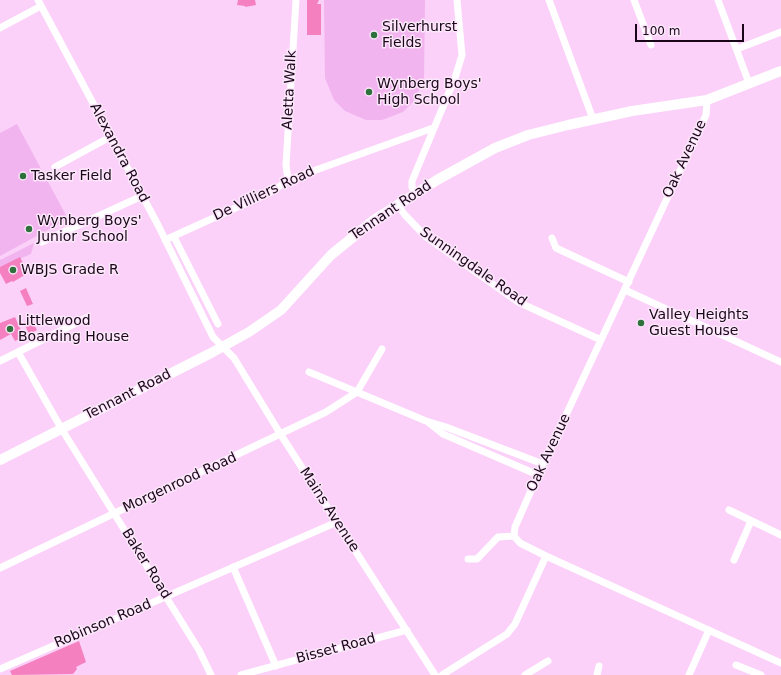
<!DOCTYPE html>
<html>
<head>
<meta charset="utf-8">
<style>
	body { margin:0 }
	#map { position:relative; width:781px; height:675px; overflow:hidden; background:#fbd1f9; font-family:"DejaVu Sans",sans-serif }
	canvas { display:block }
	.scale { position:absolute; left:635px; top:24px; width:109px; height:18px; box-sizing:border-box; border:2px solid #190719; border-top:0; padding-left:5px; font-size:12px; line-height:14px; white-space:nowrap; color:#190719; -webkit-text-stroke:3px #fce6fa; paint-order:stroke }
</style>
</head>
<body>
<div id="map">
<canvas width="781" height="675"></canvas>
<div class="scale">100 m</div>
</div>
<script>
const c = document.querySelector('canvas').getContext('2d');
c.lineJoin = 'round';
function fill(path, color) {
  c.fillStyle = color;
  c.fill(path, 'evenodd');
}
function shape(rows) {
  const path = new Path2D();
  for (const r of rows) {
    path.moveTo(r[0], r[1]);
    for (let i = 2; i < r.length; i += 2) path.lineTo(r[i], r[i + 1]);
  }
  return path;
}
function trace(path, color, width, dash) {
  c.strokeStyle = color;
  c.lineWidth = width;
  c.lineCap = dash ? 'butt' : 'round';
  c.setLineDash(dash || []);
  c.stroke(path);
}
function label(font, color, halo, rows, align = 'center') {
  c.font = font + ' "DejaVu Sans",sans-serif';
  c.lineWidth = 3;
  c.setLineDash([]);
  c.textBaseline = 'middle';
  c.strokeStyle = halo;
  c.fillStyle = color;
  for (const [text, x, y, turn = 0] of rows) {
    c.save();
    c.translate(x, y);
    c.rotate((+turn || 0) * Math.PI / 180);
    c.textAlign = isNaN(turn) ? turn : align;
    if (halo) c.strokeText(text, 0, 0);
    c.fillText(text, 0, 0);
    c.restore();
  }
}
fill(shape([
	[324,0,425,0,424,80,414,101,403,112,382,120,366,120,345,111,334,100,325,78],
	[17,124,68,219,0,256,0,133],
	[34,243,31,254,0,267,0,260]
]), '#f2b4ef');
fill(shape([
	[238,0,255,0,256,5,245,7,245,6,237,5],
	[307,0,319,0,317,4,321,4,321,35,307,35],
	[20,257,28,273,13,282,12,281,6,284,0,273,0,267],
	[26,288,33,304,27,306,20,291],
	[15,317,24,337,15,341,11,334,0,340,0,323],
	[31,319,37,330,29,334,24,323],
	[79,641,86,662,76,667,77,669,73,674,12,675,10,671]
]), '#f480bf');
trace(shape([
	[38,0,158,225,213,337,234,358,281,435,435,675],
	[549,0,593,119],
	[634,0,651,45],
	[718,0,749,83],
	[0,28,41,6],
	[737,49,781,32],
	[707,100,706,115,538,475,515,527,514,536,520,543,546,556,781,663],
	[55,167,110,137],
	[288,180,286,165,296,0],
	[415,194,412,187,412,181,455,78,462,55,457,0],
	[397,204,405,215,426,237,518,302,601,340],
	[174,237,218,324],
	[552,238,556,248,629,282],
	[165,240,273,191,288,180,433,128],
	[42,242,142,196],
	[625,290,781,362],
	[18,352,61,428,199,650,211,675],
	[0,361,86,318],
	[309,372,426,421,446,427,543,464],
	[428,422,443,434,538,475],
	[729,510,781,535],
	[468,559,477,559,498,537,514,536],
	[734,560,751,521],
	[233,567,276,666],
	[0,568,326,412,357,392,382,349],
	[736,665,761,675],
	[0,669,337,522],
	[241,675,407,630],
	[442,675,507,634,515,624,546,556],
	[525,675,548,661],
	[597,675,599,666],
	[689,675,709,630]
]), '#fff', 7);
trace(shape([
	[0,460,213,352,249,332,281,310,331,255,374,220,437,180,495,148,528,135,568,125,632,111,707,100,781,71]
]), '#fff', 10);
for (const [x, y, r, color] of [
	[374,35,4,"#2e713c"],
	[369,92,4,"#2e713c"],
	[23,176,4,"#2e713c"],
	[29,229,4,"#2e713c"],
	[13,270,4,"#2e713c"],
	[641,323,4,"#2e713c"],
	[10,329,4,"#2e713c"]
]) {
  const dot = new Path2D();
  dot.arc(x, y, r, 0, 2 * Math.PI);
  c.fillStyle = color;
  c.fill(dot);
  trace(dot, '#fce6fa', 1.5);
}
label('14px', '#190719', '#fce6fa', [
	["Silverhurst",382,27],
	["Fields",382,43],
	["Wynberg Boys'",377,84],
	["High School",377,100],
	["Tasker Field",31,176],
	["Wynberg Boys'",37,221],
	["Junior School",37,237],
	["WBJS Grade R",21,270],
	["Valley Heights",649,315],
	["Guest House",649,331],
	["Littlewood",18,321],
	["Boarding House",18,337]
], 'left');
label('14px', '#190719', '#fce6fa', [
	["Aletta Walk",290,90,-87],
	["Alexandra Road",119,153,62],
	["Oak Avenue",685,159,-65],
	["De Villiers Road",264,194,-25],
	["Tennant Road",391,211,-34],
	["Sunningdale Road",473,267,35],
	["Tennant Road",128,395,-27],
	["Oak Avenue",549,453,-65],
	["Morgenrood Road",180,483,-25],
	["Mains Avenue",329,510,57],
	["Baker Road",146,564,58],
	["Robinson Road",103,624,-23],
	["Bisset Road",336,649,-15]
]);
</script>
</body>
</html>
